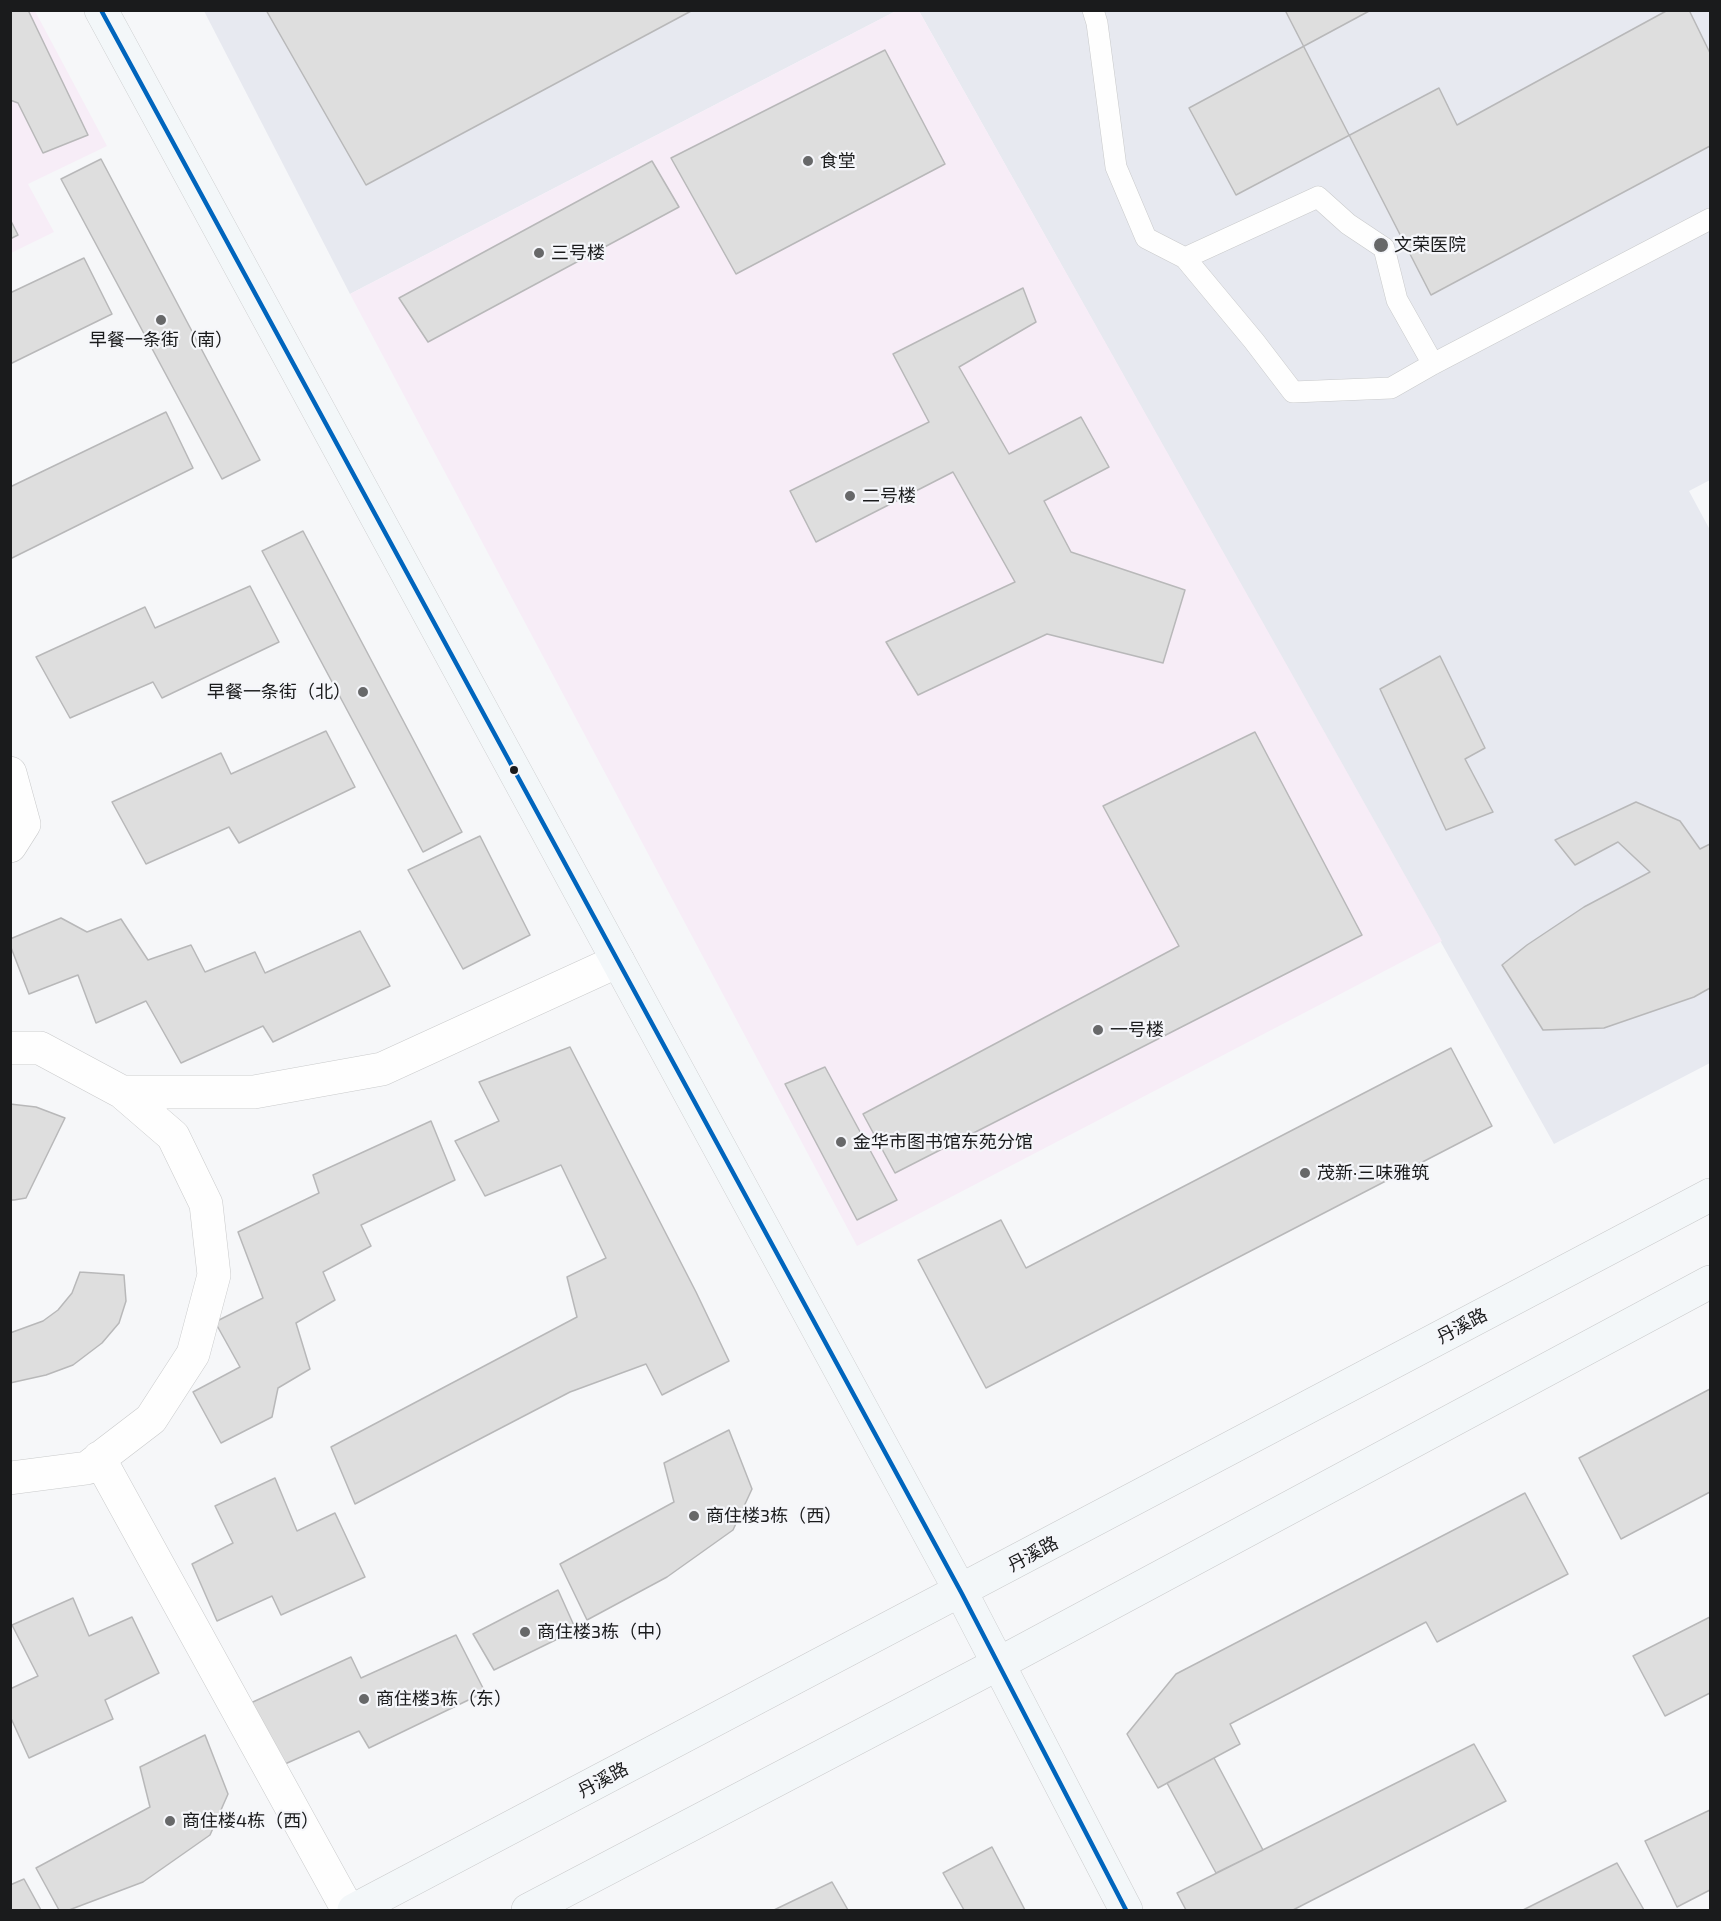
<!DOCTYPE html>
<html>
<head>
<meta charset="utf-8">
<style>
	body { margin:0 }
	#map { position:relative; width:1721px; height:1921px; overflow:hidden; background:#f6f7f9; font-family:"Exo 2",sans-serif }
	canvas { display:block }
	.frame { position:absolute; inset:0; border:12px solid #1a1b1c; pointer-events:none }
</style>
</head>
<body>
<div id="map">
<canvas width="1721" height="1921"></canvas>
<div class="frame"></div>
</div>
<script>
const c = document.querySelector('canvas').getContext('2d');
c.lineJoin = 'round';
function fill(path, color) {
  c.fillStyle = color;
  c.fill(path, 'evenodd');
}
function shape(rows) {
  const path = new Path2D();
  for (const r of rows) {
    path.moveTo(r[0], r[1]);
    for (let i = 2; i < r.length; i += 2) path.lineTo(r[i], r[i + 1]);
  }
  return path;
}
function trace(path, color, width, dash) {
  c.strokeStyle = color;
  c.lineWidth = width;
  c.lineCap = dash ? 'butt' : 'round';
  c.setLineDash(dash || []);
  c.stroke(path);
}
function label(font, color, halo, rows, align = 'center') {
  c.font = font + ' "Exo 2","Noto Sans SC",sans-serif';
  c.lineWidth = 4.5;
  c.setLineDash([]);
  c.textBaseline = 'middle';
  c.strokeStyle = halo;
  c.fillStyle = color;
  for (const [text, x, y, turn = 0] of rows) {
    c.save();
    c.translate(x, y);
    c.rotate((+turn || 0) * Math.PI / 180);
    c.textAlign = isNaN(turn) ? turn : align;
    if (halo) c.strokeText(text, 0, 0);
    c.fillText(text, 0, 0);
    c.restore();
  }
}
fill(shape([
	[204,11,896,11,350,294],
	[919,11,1710,11,1710,480,1689,491,1710,530,1710,1063,1554,1144]
]), '#e7e9f0');
fill(shape([
	[11,11,35,11,107,146,28,184,54,232,11,253],
	[896,11,919,11,1442,941,857,1246,350,294]
]), '#f7edf7');
const building = shape([
	[10,10,28,10,88,135,43,153,18,103,10,100,10,10],
	[266,10,693,10,366,185,266,10],
	[1285,10,1689,10,1710,53,1710,146,1431,295,1285,10],
	[1371,10,1668,10,1457,125,1439,88,1236,195,1189,108,1371,10],
	[885,50,945,164,736,274,671,158,885,50],
	[101,159,260,460,222,479,61,179,101,159],
	[652,161,679,207,428,342,399,298,652,161],
	[10,219,18,235,10,239,10,219],
	[84,258,112,314,10,364,10,293,84,258],
	[1023,288,1036,322,959,367,1009,454,1081,417,1109,467,1044,501,1071,552,1185,590,1163,663,1047,634,918,695,886,642,1015,582,953,472,816,542,790,491,929,422,893,354,1023,288],
	[166,412,193,468,10,559,10,487,166,412],
	[303,531,462,832,423,852,262,551,303,531],
	[250,586,279,642,162,698,153,682,70,718,36,657,145,607,155,628,250,586],
	[1440,656,1485,748,1465,759,1493,812,1446,830,1380,689,1440,656],
	[326,731,355,787,239,843,229,827,146,864,112,802,221,753,231,774,326,731],
	[1255,732,1362,935,895,1173,863,1114,1179,946,1103,806,1255,732],
	[1636,802,1680,821,1700,849,1710,844,1710,988,1694,997,1604,1028,1543,1030,1502,965,1527,945,1584,907,1650,872,1618,842,1575,865,1555,840,1636,802],
	[480,836,530,935,463,969,408,870,480,836],
	[61,918,87,932,121,919,148,960,191,945,205,972,255,952,265,973,360,931,390,986,273,1042,263,1026,181,1063,146,1001,96,1023,78,975,29,994,10,945,10,939,61,918],
	[570,1047,696,1292,729,1361,662,1395,646,1364,570,1392,355,1504,331,1447,577,1317,567,1277,606,1258,561,1165,485,1196,455,1141,499,1121,479,1082,570,1047],
	[1451,1048,1492,1126,986,1388,918,1260,1001,1220,1026,1268,1451,1048],
	[825,1067,897,1200,857,1220,785,1084,825,1067],
	[10,1104,36,1107,65,1118,26,1198,14,1200,10,1200,10,1104],
	[431,1121,455,1180,361,1225,371,1246,323,1272,335,1300,296,1323,310,1369,278,1388,272,1417,221,1443,193,1392,240,1367,215,1322,263,1298,238,1232,319,1193,313,1175,431,1121],
	[80,1272,124,1275,126,1301,119,1323,102,1343,73,1365,46,1375,10,1383,10,1333,43,1321,58,1310,72,1293,80,1272],
	[1710,1389,1710,1492,1621,1539,1579,1458,1710,1389],
	[729,1430,752,1489,733,1530,667,1577,587,1620,560,1564,674,1502,664,1463,729,1430],
	[275,1478,297,1531,335,1513,365,1577,281,1615,272,1596,217,1621,192,1564,233,1543,215,1506,275,1478],
	[1525,1493,1568,1574,1437,1642,1426,1622,1230,1724,1240,1744,1158,1788,1127,1734,1176,1674,1525,1493],
	[558,1590,576,1630,494,1670,473,1634,558,1590],
	[73,1598,89,1636,132,1617,159,1673,105,1700,113,1719,29,1758,10,1716,10,1689,38,1676,12,1625,73,1598],
	[1710,1617,1710,1693,1665,1716,1633,1656,1710,1617],
	[456,1635,485,1692,369,1748,359,1731,276,1768,242,1707,351,1657,361,1678,456,1635],
	[205,1735,228,1794,210,1835,143,1882,69,1910,59,1910,36,1868,150,1807,140,1767,205,1735],
	[1474,1744,1506,1801,1293,1910,1186,1910,1177,1893,1474,1744],
	[1214,1758,1263,1850,1216,1873,1167,1783,1214,1758],
	[1710,1810,1710,1890,1677,1907,1645,1841,1710,1810],
	[992,1847,1025,1910,964,1910,943,1873,992,1847],
	[1617,1863,1644,1910,1523,1910,1617,1863],
	[24,1879,41,1910,10,1910,10,1885,24,1879],
	[832,1882,848,1910,774,1910,832,1882]
]);
fill(building, '#dedede');
trace(building, '#b8b8b9', 1.5);
const lane = shape([
	[1093,10,1097,23,1116,167,1146,238,1185,258,1254,341,1293,392,1391,388,1433,364,1710,219],
	[1185,258,1318,197,1348,224,1384,248,1397,300,1433,364]
]);
const street = shape([
	[10,773,24,824,10,846],
	[10,1048,40,1048,122,1092,173,1136,206,1204,214,1275,193,1354,151,1419,87,1468,10,1478],
	[122,1092,254,1092,382,1069,618,961],
	[99,1458,348,1910]
]);
const secondary = shape([
	[101,10,961,1592,1126,1910],
	[354,1910,1710,1195],
	[528,1910,998,1664,1710,1282]
]);
trace(lane, '#c9cacb', 22);
trace(street, '#c9cacb', 34);
trace(secondary, '#c9cacb', 34);
trace(lane, '#fefefe', 21);
trace(street, '#fefefe', 33);
trace(secondary, '#f3f7f9', 33);
trace(shape([
	[101,10,961,1592,1126,1910]
]), '#0065bd', 4.5);
for (const [x, y, r, color] of [
	[808,161,6,"#676869"],
	[1381,245,8,"#676869"],
	[539,253,6,"#676869"],
	[161,320,6,"#676869"],
	[850,496,6,"#676869"],
	[363,692,6,"#676869"],
	[514,770,5,"#1a1b1c"],
	[1098,1030,6,"#676869"],
	[841,1142,6,"#676869"],
	[1305,1173,6,"#676869"],
	[694,1516,6,"#676869"],
	[525,1632,6,"#676869"],
	[364,1699,6,"#676869"],
	[170,1821,6,"#676869"]
]) {
  const dot = new Path2D();
  dot.arc(x, y, r, 0, 2 * Math.PI);
  c.fillStyle = color;
  c.fill(dot);
  trace(dot, '#f5f6fa', 2);
}
label('18px', '#1a1b1c', '#f5f6fa', [
	["食堂",820,161],
	["文荣医院",1394,245],
	["三号楼",551,253],
	["早餐一条街（南）",161,340,"center"],
	["二号楼",862,496],
	["早餐一条街（北）",351,692,"right"],
	["一号楼",1110,1030],
	["金华市图书馆东苑分馆",853,1142],
	["茂新·三味雅筑",1317,1173],
	["商住楼3栋（西）",706,1516],
	["商住楼3栋（中）",537,1632],
	["商住楼3栋（东）",376,1699],
	["商住楼4栋（西）",182,1821]
], 'left');
label('18px', '#1a1b1c', '#f5f6fa', [
	["丹溪路",1462,1326,-28],
	["丹溪路",1033,1554,-28],
	["丹溪路",603,1780,-28]
]);
</script>
</body>
</html>
